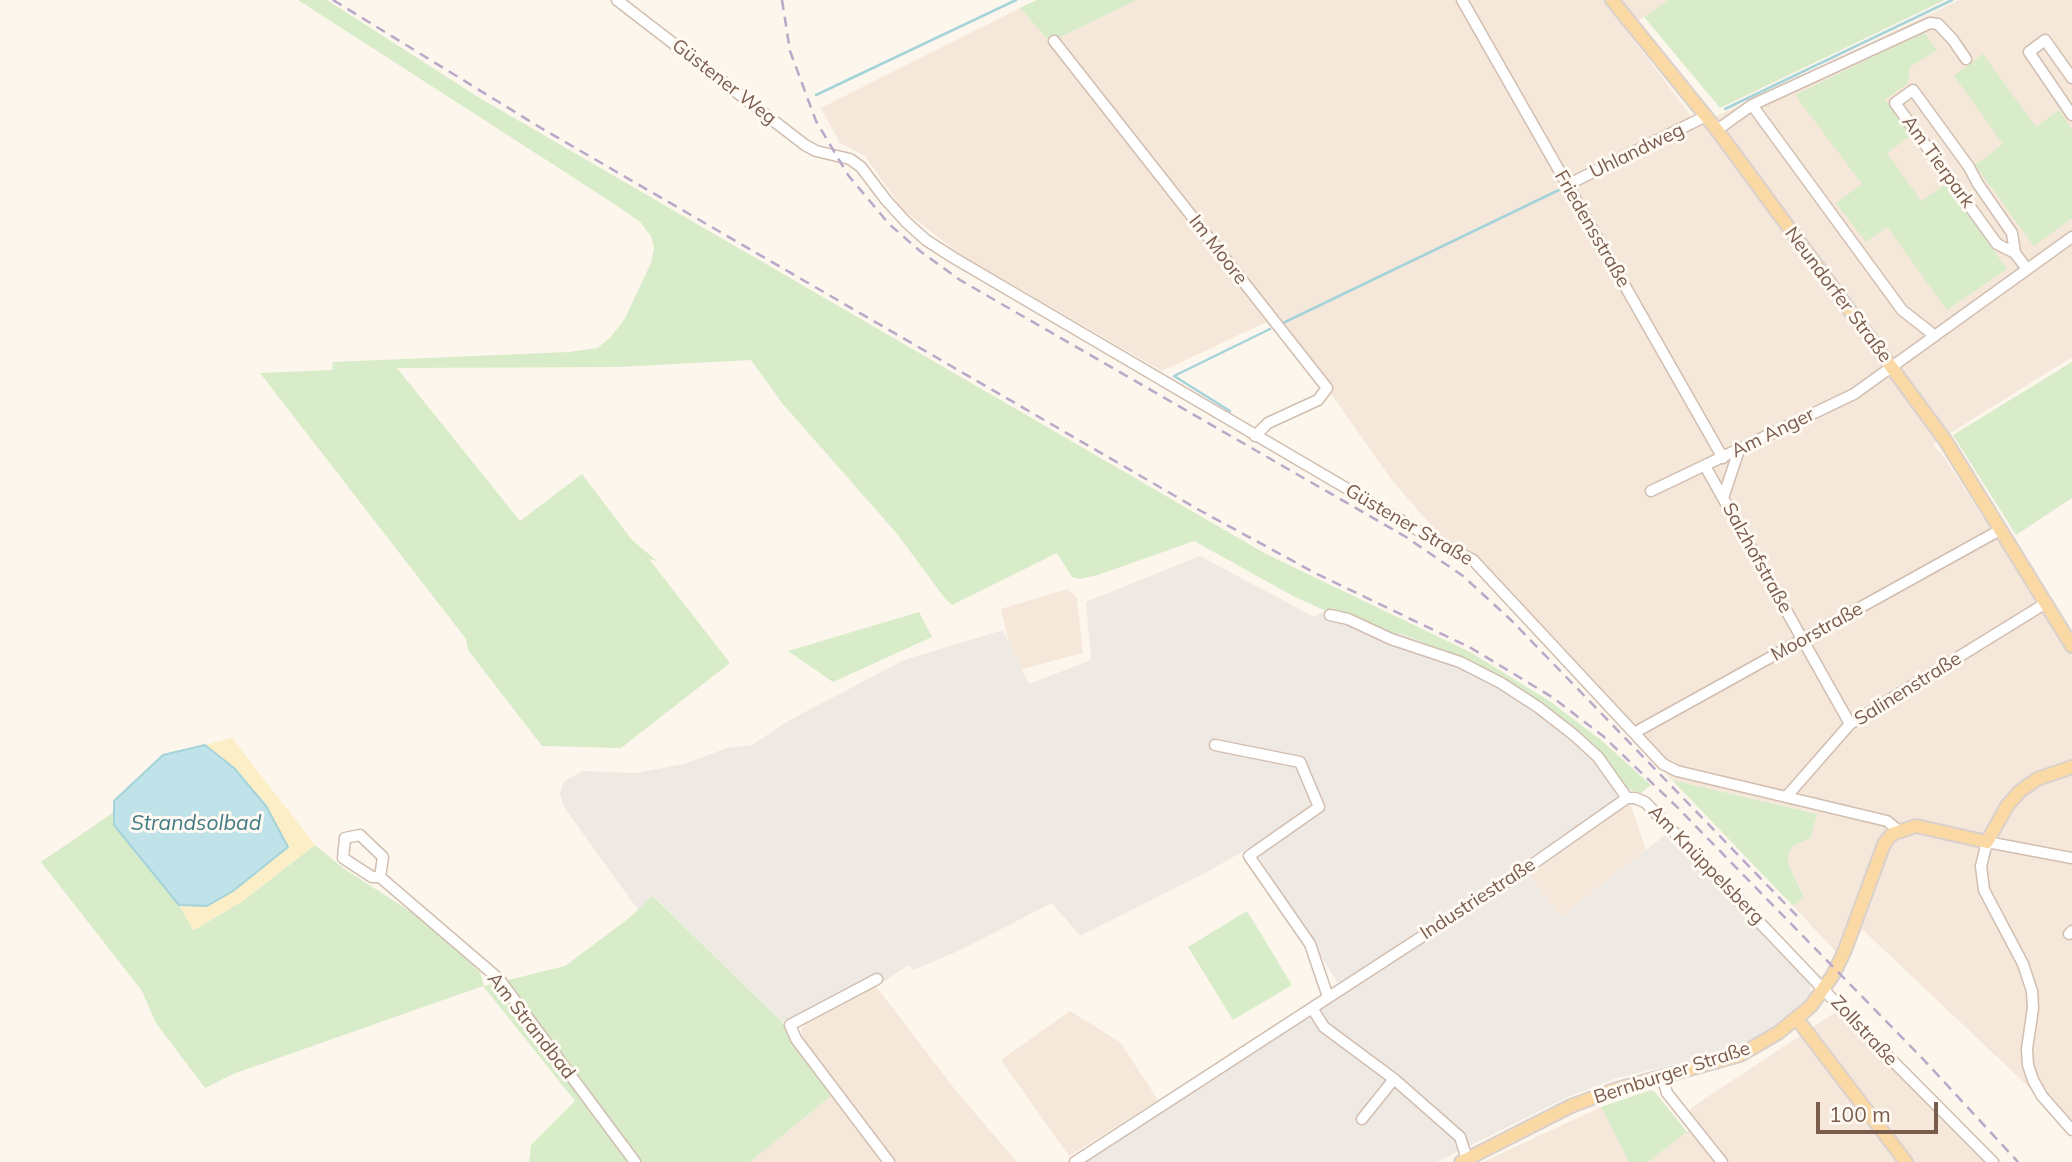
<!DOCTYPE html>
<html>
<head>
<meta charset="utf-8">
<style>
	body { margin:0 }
	#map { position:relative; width:2072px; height:1162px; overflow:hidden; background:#fdf6ec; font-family:Mulish,sans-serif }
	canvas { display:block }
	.scale { position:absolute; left:1816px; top:1102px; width:122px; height:32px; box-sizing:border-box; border:4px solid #7a5c4d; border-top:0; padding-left:9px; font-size:21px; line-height:24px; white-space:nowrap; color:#7a5c4d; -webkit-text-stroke:5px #fffaf3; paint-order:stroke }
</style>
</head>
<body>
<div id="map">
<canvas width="2072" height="1162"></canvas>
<div class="scale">100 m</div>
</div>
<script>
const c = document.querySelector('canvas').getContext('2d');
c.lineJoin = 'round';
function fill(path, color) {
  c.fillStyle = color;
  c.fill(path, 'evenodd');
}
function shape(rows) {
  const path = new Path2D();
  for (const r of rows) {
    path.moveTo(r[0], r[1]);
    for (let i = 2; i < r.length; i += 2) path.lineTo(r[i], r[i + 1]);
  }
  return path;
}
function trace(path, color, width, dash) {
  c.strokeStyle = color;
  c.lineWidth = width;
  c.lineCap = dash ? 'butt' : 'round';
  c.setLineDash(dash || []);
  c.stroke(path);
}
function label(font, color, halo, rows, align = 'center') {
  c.font = font + ' Mulish,sans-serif';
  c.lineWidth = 6;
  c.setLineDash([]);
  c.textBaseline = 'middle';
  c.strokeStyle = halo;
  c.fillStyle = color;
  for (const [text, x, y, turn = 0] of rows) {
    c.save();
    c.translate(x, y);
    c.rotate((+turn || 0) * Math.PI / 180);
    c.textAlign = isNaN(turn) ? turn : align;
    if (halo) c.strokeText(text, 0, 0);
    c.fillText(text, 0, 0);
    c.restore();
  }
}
fill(shape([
	[1137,0,1668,0,1626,30,1698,125,1959,0,2072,0,2072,357,1933,444,1946,460,2072,656,2072,1128,1863,930,1838,954,1793,906,1804,896,1789,866,1788,854,1793,846,1811,838,1817,814,1672,780,1520,618,1469,560,1443,539,1391,479,1327,388,1273,319,1162,371,961,255,902,209,865,156,840,143,821,108,1020,8,1050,42],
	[1067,589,1077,598,1083,653,1022,669,1008,640,1001,609],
	[1630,803,1646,850,1560,917,1530,875],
	[875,985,957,1092,1017,1162,750,1162,840,1089,803,1040,801,1029,807,1023],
	[1070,1011,1120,1042,1158,1100,1069,1156,1001,1060],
	[1837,1011,1988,1162,1648,1162,1688,1131,1691,1108],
	[1601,1107,1629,1162,1483,1162]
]), '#f5e8da');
fill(shape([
	[1200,556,1314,617,1332,607,1378,628,1400,633,1461,658,1600,756,1625,788,1619,797,1522,863,1560,917,1665,835,1810,981,1811,995,1778,1025,1737,1049,1614,1079,1568,1097,1437,1162,1084,1162,1344,993,1252,846,1209,871,1080,936,1052,903,960,950,914,970,908,965,881,984,869,976,782,1022,654,896,638,910,564,807,560,794,564,781,583,771,635,773,684,764,727,748,752,745,788,721,904,660,1003,630,1029,684,1091,660,1086,602]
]), '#efe9e4');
fill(shape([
	[298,0,327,0,478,97,1266,554,1470,652,1551,702,1601,740,1651,785,1641,793,1625,788,1618,776,1600,756,1461,658,1400,633,1391,636,1332,608,1326,611,1293,596,1194,541,1098,575,1080,579,1072,577,1057,553,952,605,943,596,898,535,782,403,751,360,618,367,397,368,520,521,582,474,632,540,657,561,649,559,730,663,621,748,542,746,468,650,466,639,260,373,332,370,333,362,569,352,597,348,610,338,624,320,651,263,654,248,651,236,640,222,616,205],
	[1037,0,1137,0,1050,42,1020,8],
	[1668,0,1945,0,1720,108,1644,17],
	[1924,32,1937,50,1910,67,1908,83,1885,100,1911,135,1887,153,1921,201,1946,184,2007,269,1947,310,1887,227,1866,242,1836,203,1862,184,1795,95],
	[1983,54,2036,127,2059,110,2072,129,2072,218,2034,246,1975,165,2003,144,1954,76],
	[2072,362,2072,498,2016,535,1953,435],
	[919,612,932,637,833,682,788,651],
	[1672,780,1817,814,1811,838,1793,846,1788,854,1789,866,1804,897,1793,906],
	[114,812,114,825,179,905,194,930,241,902,315,845,343,868,425,921,480,972,484,986,565,966,628,919,653,896,782,1022,831,1096,750,1162,529,1162,531,1145,575,1101,483,986,233,1074,205,1088,156,1023,142,991,41,862],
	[1247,911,1292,985,1233,1020,1188,947],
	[1651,1090,1655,1092,1687,1132,1648,1162,1629,1162,1601,1107]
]), '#d8ecc9');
fill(shape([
	[232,738,315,845,241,902,193,930,179,905,207,906,233,891,288,847,266,806,234,768,205,745]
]), '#fcefc7');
const water = shape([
	[205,745,234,768,266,806,288,847,233,891,207,906,179,905,114,825,114,801,163,755,205,745]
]);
fill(water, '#bfe3e8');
trace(water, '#a5d3da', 2);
trace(shape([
	[816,95,1016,0],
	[1725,109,1952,0],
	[1283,323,1561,189],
	[1230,411,1174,376,1270,329]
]), '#a5d3da', 2.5);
const minor = shape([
	[617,0,805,145,816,151,850,159,861,167,886,200,906,222,926,240,954,258,1438,542,1473,560,1663,764,1677,771,1887,821,1899,831],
	[1462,0,1723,458],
	[1054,41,1327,388,1318,400,1268,423,1255,436],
	[2072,78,2045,40,2029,52,2072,115],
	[1717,130,1752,105],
	[1567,185,1706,116],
	[2015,253,2012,233,1978,184,1969,167,1913,90,1895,103,1997,244,2015,253,2027,269],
	[1935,336,1902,310,1752,105,1930,23,1938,24,1953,40,1966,59],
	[1705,466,1850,724],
	[1651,491,1854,394,2072,237],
	[1723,498,1739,450],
	[1330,615,1348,619,1391,639,1460,662,1501,683,1538,707,1574,735,1598,757,1627,798,1635,798,1645,802,1863,1031,1993,1162],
	[1634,733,2000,530],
	[1215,745,1300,762,1319,807,1249,856,1310,944,1328,997],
	[1787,796,1850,724,2046,603],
	[2072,858,1987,842,1981,866,1984,890,2023,964,2032,991,2033,1008,2027,1049,2028,1065,2033,1080,2042,1096,2072,1130],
	[380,877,383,857,360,835,345,838,343,858,372,877,380,877,499,979,635,1162],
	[2069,934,2072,931],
	[877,979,790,1025,796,1039,889,1162],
	[1662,1076,1667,1093,1722,1162],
	[1362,1119,1394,1079],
	[1075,1162,1312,1008],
	[1468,1162,1460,1137,1394,1079,1324,1027,1312,1008,1523,871,1627,798]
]);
const major = shape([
	[1612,0,1717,130,1945,440,2072,646],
	[1797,1019,1906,1162],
	[1461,1162,1571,1106,1617,1089,1740,1055,1778,1033,1811,1006,1833,975,1845,950,1884,844,1892,834,1916,826,1987,842,2007,806,2019,792,2037,779,2072,767]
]);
trace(minor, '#d1beb0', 13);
trace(major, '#dad1cd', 16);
trace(minor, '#fff', 10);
trace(major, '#fbd9a5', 12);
trace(shape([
	[333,0,541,128,1201,511,1315,573,1471,648,1552,697,1603,736,1676,806,1923,1059,2018,1162],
	[782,0,790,51,816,121,848,175,889,224,920,251,960,280,1406,537,1463,576,1512,621,1799,918]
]), '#b9a8c9', 2.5, [10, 7]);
label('19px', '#7a5c4d', '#fffaf3', [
	["Güstener Weg",724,82,38],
	["Uhlandweg",1637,151,-26],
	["Am Tierpark",1938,162,54],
	["Friedensstraße",1592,229,60],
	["Im Moore",1218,250,52],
	["Neundorfer Straße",1838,295,53],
	["Am Anger",1773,433,-26],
	["Güstener Straße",1409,525,30],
	["Salzhofstraße",1757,558,61],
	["Moorstraße",1817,632,-29],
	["Salinenstraße",1908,689,-32],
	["Am Knüppelsberg",1706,865,46],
	["Industriestraße",1478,899,-33],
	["Am Strandbad",531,1026,52],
	["Zollstraße",1864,1031,47],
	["Bernburger Straße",1672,1073,-18]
]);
label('italic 21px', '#437c86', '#fffaf3', [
	["Strandsolbad",196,824]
]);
</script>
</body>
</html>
